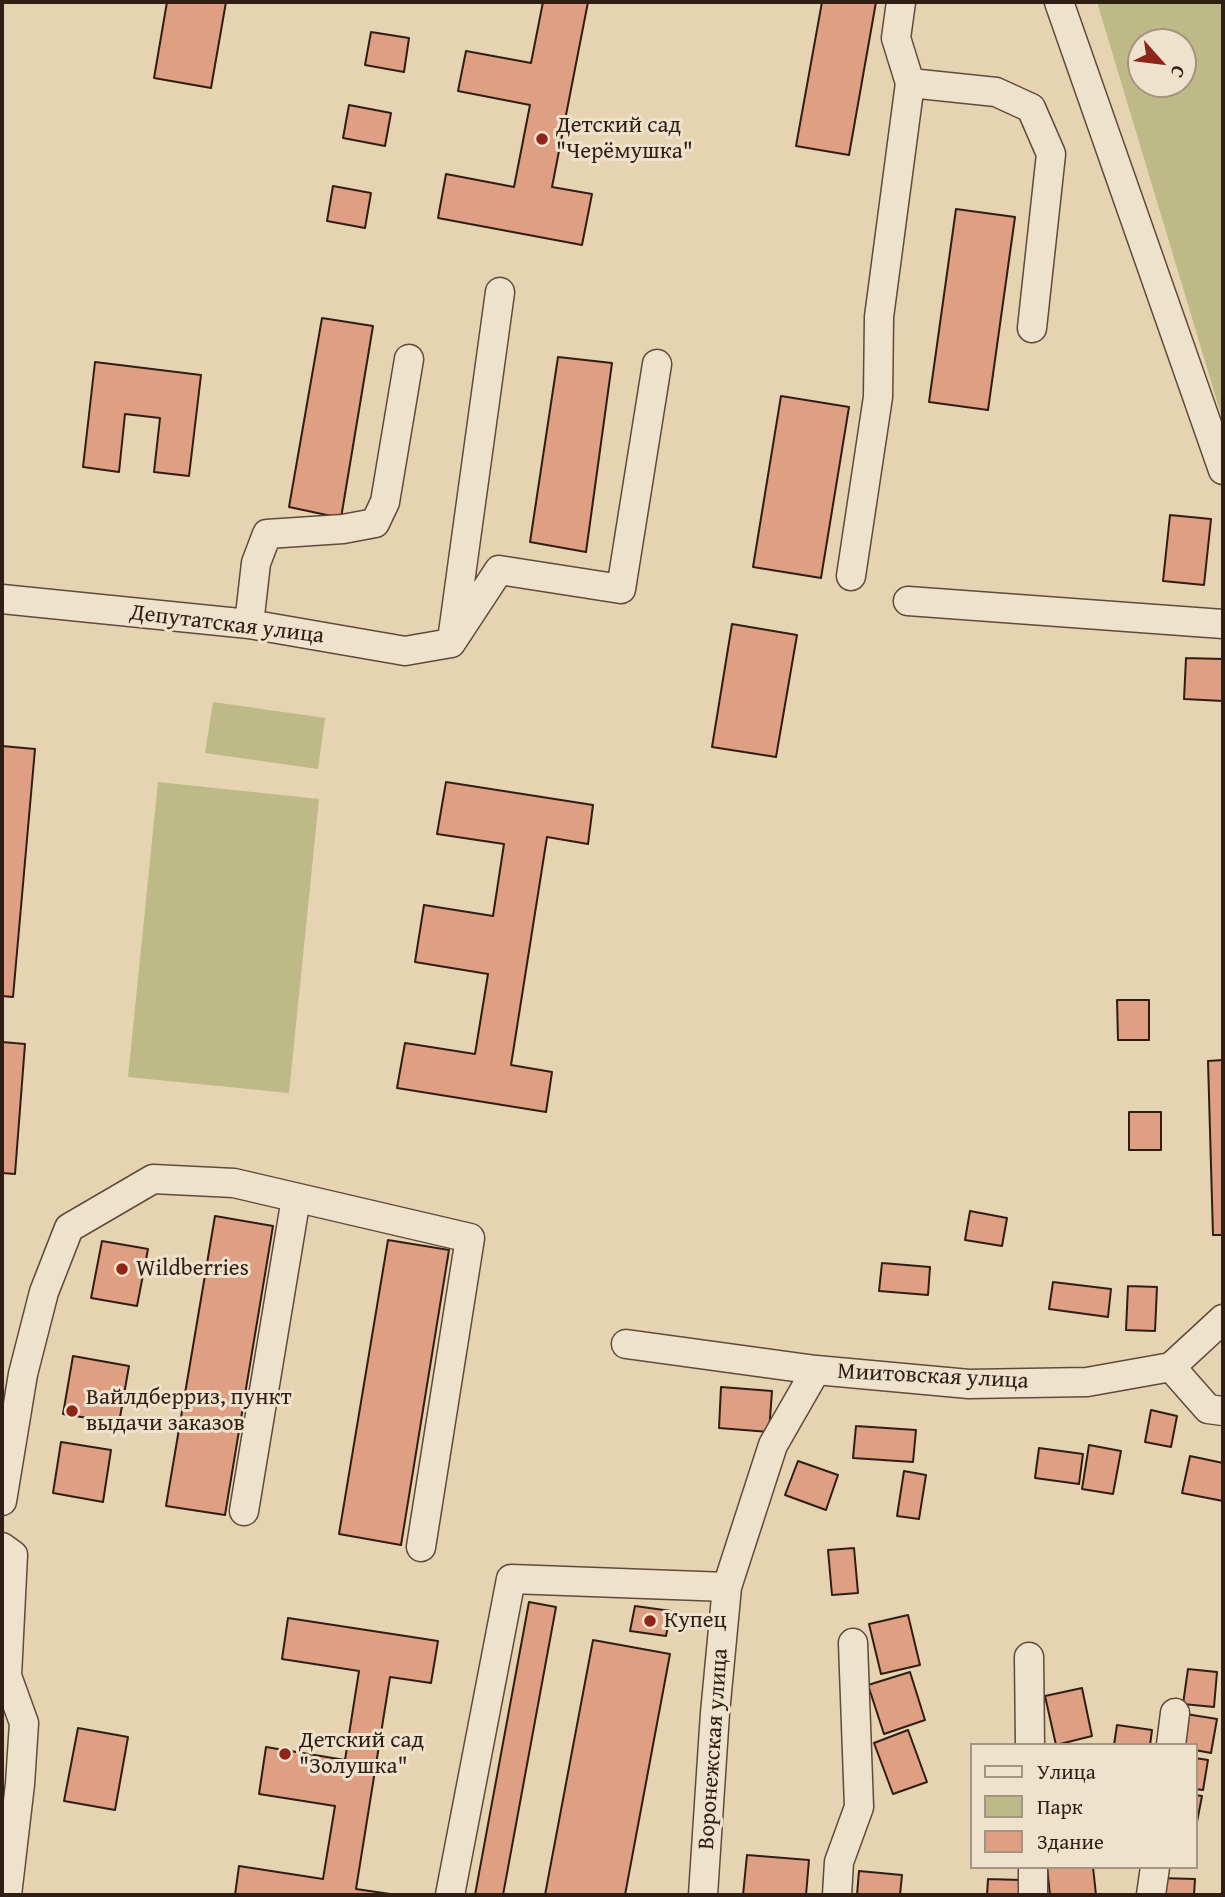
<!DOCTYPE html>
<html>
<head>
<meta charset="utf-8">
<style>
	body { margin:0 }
	#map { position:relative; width:1225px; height:1897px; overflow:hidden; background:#e6d3b1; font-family:"Gentium Book Plus",serif }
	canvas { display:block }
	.frame { position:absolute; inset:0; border:4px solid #301e15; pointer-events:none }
	.legend { position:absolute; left:970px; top:1743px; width:228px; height:126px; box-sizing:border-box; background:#efe2cc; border:2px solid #a39483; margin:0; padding:9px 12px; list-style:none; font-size:21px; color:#301e15 }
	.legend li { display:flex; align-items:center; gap:14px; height:35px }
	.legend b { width:35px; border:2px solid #a39483 }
	.north { position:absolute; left:1127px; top:28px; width:70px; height:70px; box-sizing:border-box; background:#efe2cc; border:2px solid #a39483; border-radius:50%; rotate:118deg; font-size:19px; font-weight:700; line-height:28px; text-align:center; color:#301e15 }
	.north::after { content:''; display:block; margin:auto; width:24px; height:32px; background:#8f2418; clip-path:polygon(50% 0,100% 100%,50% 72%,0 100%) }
</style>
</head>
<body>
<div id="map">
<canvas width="1225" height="1897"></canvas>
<div class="frame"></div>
<ul class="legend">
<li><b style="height:9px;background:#efe2cc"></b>Улица</li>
<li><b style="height:19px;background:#bdba87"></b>Парк</li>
<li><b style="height:19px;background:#df9f83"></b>Здание</li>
</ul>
<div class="north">С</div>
</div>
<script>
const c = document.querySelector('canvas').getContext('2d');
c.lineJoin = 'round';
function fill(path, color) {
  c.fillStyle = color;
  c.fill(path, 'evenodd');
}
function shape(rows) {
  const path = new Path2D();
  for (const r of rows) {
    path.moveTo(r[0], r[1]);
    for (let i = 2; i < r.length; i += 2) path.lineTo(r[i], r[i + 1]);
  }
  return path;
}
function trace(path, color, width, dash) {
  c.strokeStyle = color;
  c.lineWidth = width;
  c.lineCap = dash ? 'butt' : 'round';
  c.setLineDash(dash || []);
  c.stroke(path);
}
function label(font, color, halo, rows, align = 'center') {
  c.font = font + ' "Gentium Book Plus",serif';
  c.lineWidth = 6;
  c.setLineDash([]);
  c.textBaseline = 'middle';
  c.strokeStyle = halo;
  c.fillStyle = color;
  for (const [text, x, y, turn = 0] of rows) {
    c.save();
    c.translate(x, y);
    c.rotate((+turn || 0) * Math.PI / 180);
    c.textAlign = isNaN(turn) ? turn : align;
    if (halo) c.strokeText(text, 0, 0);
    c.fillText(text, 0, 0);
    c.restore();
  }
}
fill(shape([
	[1097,2,1223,2,1223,421],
	[1141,42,1183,42,1183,84,1141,84],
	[213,702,325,718,318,769,205,753],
	[158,782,319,799,289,1093,128,1077]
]), '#bdba87');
const building = shape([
	[167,2,226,2,211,88,154,78,167,2],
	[543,2,588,2,552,187,592,194,582,245,438,218,446,174,514,187,530,105,458,91,466,51,531,63,543,2],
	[822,2,876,2,849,155,796,146,822,2],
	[371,32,409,38,404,72,365,65,371,32],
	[349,105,391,113,385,146,343,138,349,105],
	[333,186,371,193,365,228,327,221,333,186],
	[956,209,1015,217,988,410,929,402,956,209],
	[322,318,373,326,341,518,289,507,322,318],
	[558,357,612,363,586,552,530,542,558,357],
	[95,362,201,375,189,476,154,472,160,418,125,414,119,472,83,467,95,362],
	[781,396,849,407,821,578,753,567,781,396],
	[1170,515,1211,519,1204,585,1163,581,1170,515],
	[732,624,797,635,776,757,712,747,732,624],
	[1186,658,1223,659,1223,701,1184,699,1186,658],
	[2,746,35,749,13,997,2,996,2,746],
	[446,782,593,805,588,844,547,837,511,1065,552,1072,546,1112,397,1088,405,1043,475,1054,488,974,415,962,424,905,493,916,504,844,437,834,446,782],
	[1117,1000,1149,1000,1149,1040,1118,1040,1117,1000],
	[2,1042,25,1044,15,1174,2,1173,2,1042],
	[1223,1060,1223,1235,1213,1235,1208,1061,1223,1060],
	[1129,1112,1161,1112,1161,1150,1129,1150,1129,1112],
	[970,1211,1007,1218,1002,1246,965,1240,970,1211],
	[215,1216,273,1226,225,1515,166,1506,215,1216],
	[388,1240,449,1250,401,1545,339,1534,388,1240],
	[102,1241,148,1249,137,1306,91,1298,102,1241],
	[882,1263,930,1267,928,1295,879,1291,882,1263],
	[1053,1282,1111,1289,1108,1317,1049,1309,1053,1282],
	[1128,1286,1157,1287,1155,1331,1126,1330,1128,1286],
	[73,1356,129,1366,119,1423,63,1414,73,1356],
	[721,1387,772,1391,769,1432,719,1428,721,1387],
	[1151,1410,1177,1416,1171,1447,1145,1442,1151,1410],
	[856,1426,916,1430,913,1462,853,1458,856,1426],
	[61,1442,111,1450,103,1502,53,1493,61,1442],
	[1089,1445,1121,1451,1113,1494,1082,1489,1089,1445],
	[1039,1448,1083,1454,1079,1484,1035,1478,1039,1448],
	[1190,1456,1223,1463,1223,1501,1182,1493,1190,1456],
	[798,1461,838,1475,826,1510,785,1495,798,1461],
	[904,1471,926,1475,919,1519,897,1516,904,1471],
	[854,1548,858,1593,832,1595,828,1550,854,1548],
	[529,1602,556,1607,503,1895,475,1895,529,1602],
	[635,1606,671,1611,666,1636,630,1631,635,1606],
	[908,1615,920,1665,881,1674,869,1624,908,1615],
	[288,1618,438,1641,431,1683,390,1677,356,1889,397,1895,235,1895,239,1866,323,1879,335,1806,259,1794,266,1747,345,1760,359,1671,282,1659,288,1618],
	[593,1640,670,1654,625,1895,545,1895,593,1640],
	[1188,1669,1217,1672,1214,1707,1183,1704,1188,1669],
	[910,1672,925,1720,884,1734,868,1685,910,1672],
	[1082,1688,1092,1736,1056,1745,1045,1696,1082,1688],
	[1186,1714,1217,1719,1211,1753,1195,1750,1195,1745,1181,1745,1186,1714],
	[1117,1725,1152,1730,1150,1745,1114,1745,1117,1725],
	[78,1728,128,1737,115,1810,64,1801,78,1728],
	[908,1730,927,1782,893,1794,874,1743,908,1730],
	[1195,1758,1208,1760,1203,1790,1195,1789,1195,1758],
	[1195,1795,1202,1796,1195,1832,1195,1795],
	[747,1855,809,1860,806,1895,743,1895,747,1855],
	[1047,1867,1093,1867,1096,1895,1050,1895,1047,1867],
	[859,1871,902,1875,900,1895,857,1895,859,1871],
	[1159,1878,1195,1879,1194,1895,1158,1895,1159,1878],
	[988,1879,1021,1880,1020,1895,987,1895,988,1879]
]);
fill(building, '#df9f83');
trace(building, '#301e15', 2);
const minor = shape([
	[1059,2,1223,470],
	[910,83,996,92,1031,108,1051,154,1032,328],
	[851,576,878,397,879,317,910,83,896,38,901,2],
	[2,599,249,624,405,651,451,643],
	[908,601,1223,624],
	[249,624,256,563,267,534,343,529,375,523,385,502,409,359],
	[453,633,500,292],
	[451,643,499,570,621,589,657,364],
	[626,1344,816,1370,969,1384,1087,1382,1171,1367,1223,1319],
	[1171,1367,1208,1409,1223,1411],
	[2,1501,23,1374,44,1292,69,1228,153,1179,234,1183,470,1238,421,1547],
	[244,1511,296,1198],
	[2,1547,13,1555,7,1676,24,1723,20,1784,7,1895],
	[1029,1657,1030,1745],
	[1171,1745,1175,1713],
	[1033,1867,1033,1895],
	[450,1895,511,1579,727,1587],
	[703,1895,715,1713,727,1587,773,1445,816,1370],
	[837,1895,839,1862,859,1807,853,1643],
	[1151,1895,1155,1867]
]);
trace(minor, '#5e4b3c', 31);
trace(minor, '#efe2cc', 28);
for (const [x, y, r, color] of [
	[542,139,7,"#8f2418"],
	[122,1269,7,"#8f2418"],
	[72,1411,7,"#8f2418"],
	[650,1621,7,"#8f2418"],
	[285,1754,7,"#8f2418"]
]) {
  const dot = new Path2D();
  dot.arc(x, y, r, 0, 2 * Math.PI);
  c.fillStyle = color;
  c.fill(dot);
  trace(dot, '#efe2cc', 2.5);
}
label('23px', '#301e15', '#efe2cc', [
	["Детский сад",556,126],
	["\"Черёмушка\"",556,152],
	["Wildberries",136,1269],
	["Вайлдберриз, пункт",86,1398],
	["выдачи заказов",86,1424],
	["Купец",664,1621],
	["Детский сад",299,1741],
	["\"Золушка\"",299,1767]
], 'left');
label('23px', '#301e15', '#efe2cc', [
	["Депутатская улица",227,625,7],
	["Миитовская улица",933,1377,3],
	["Воронежская улица",714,1749,-86]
]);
</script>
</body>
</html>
